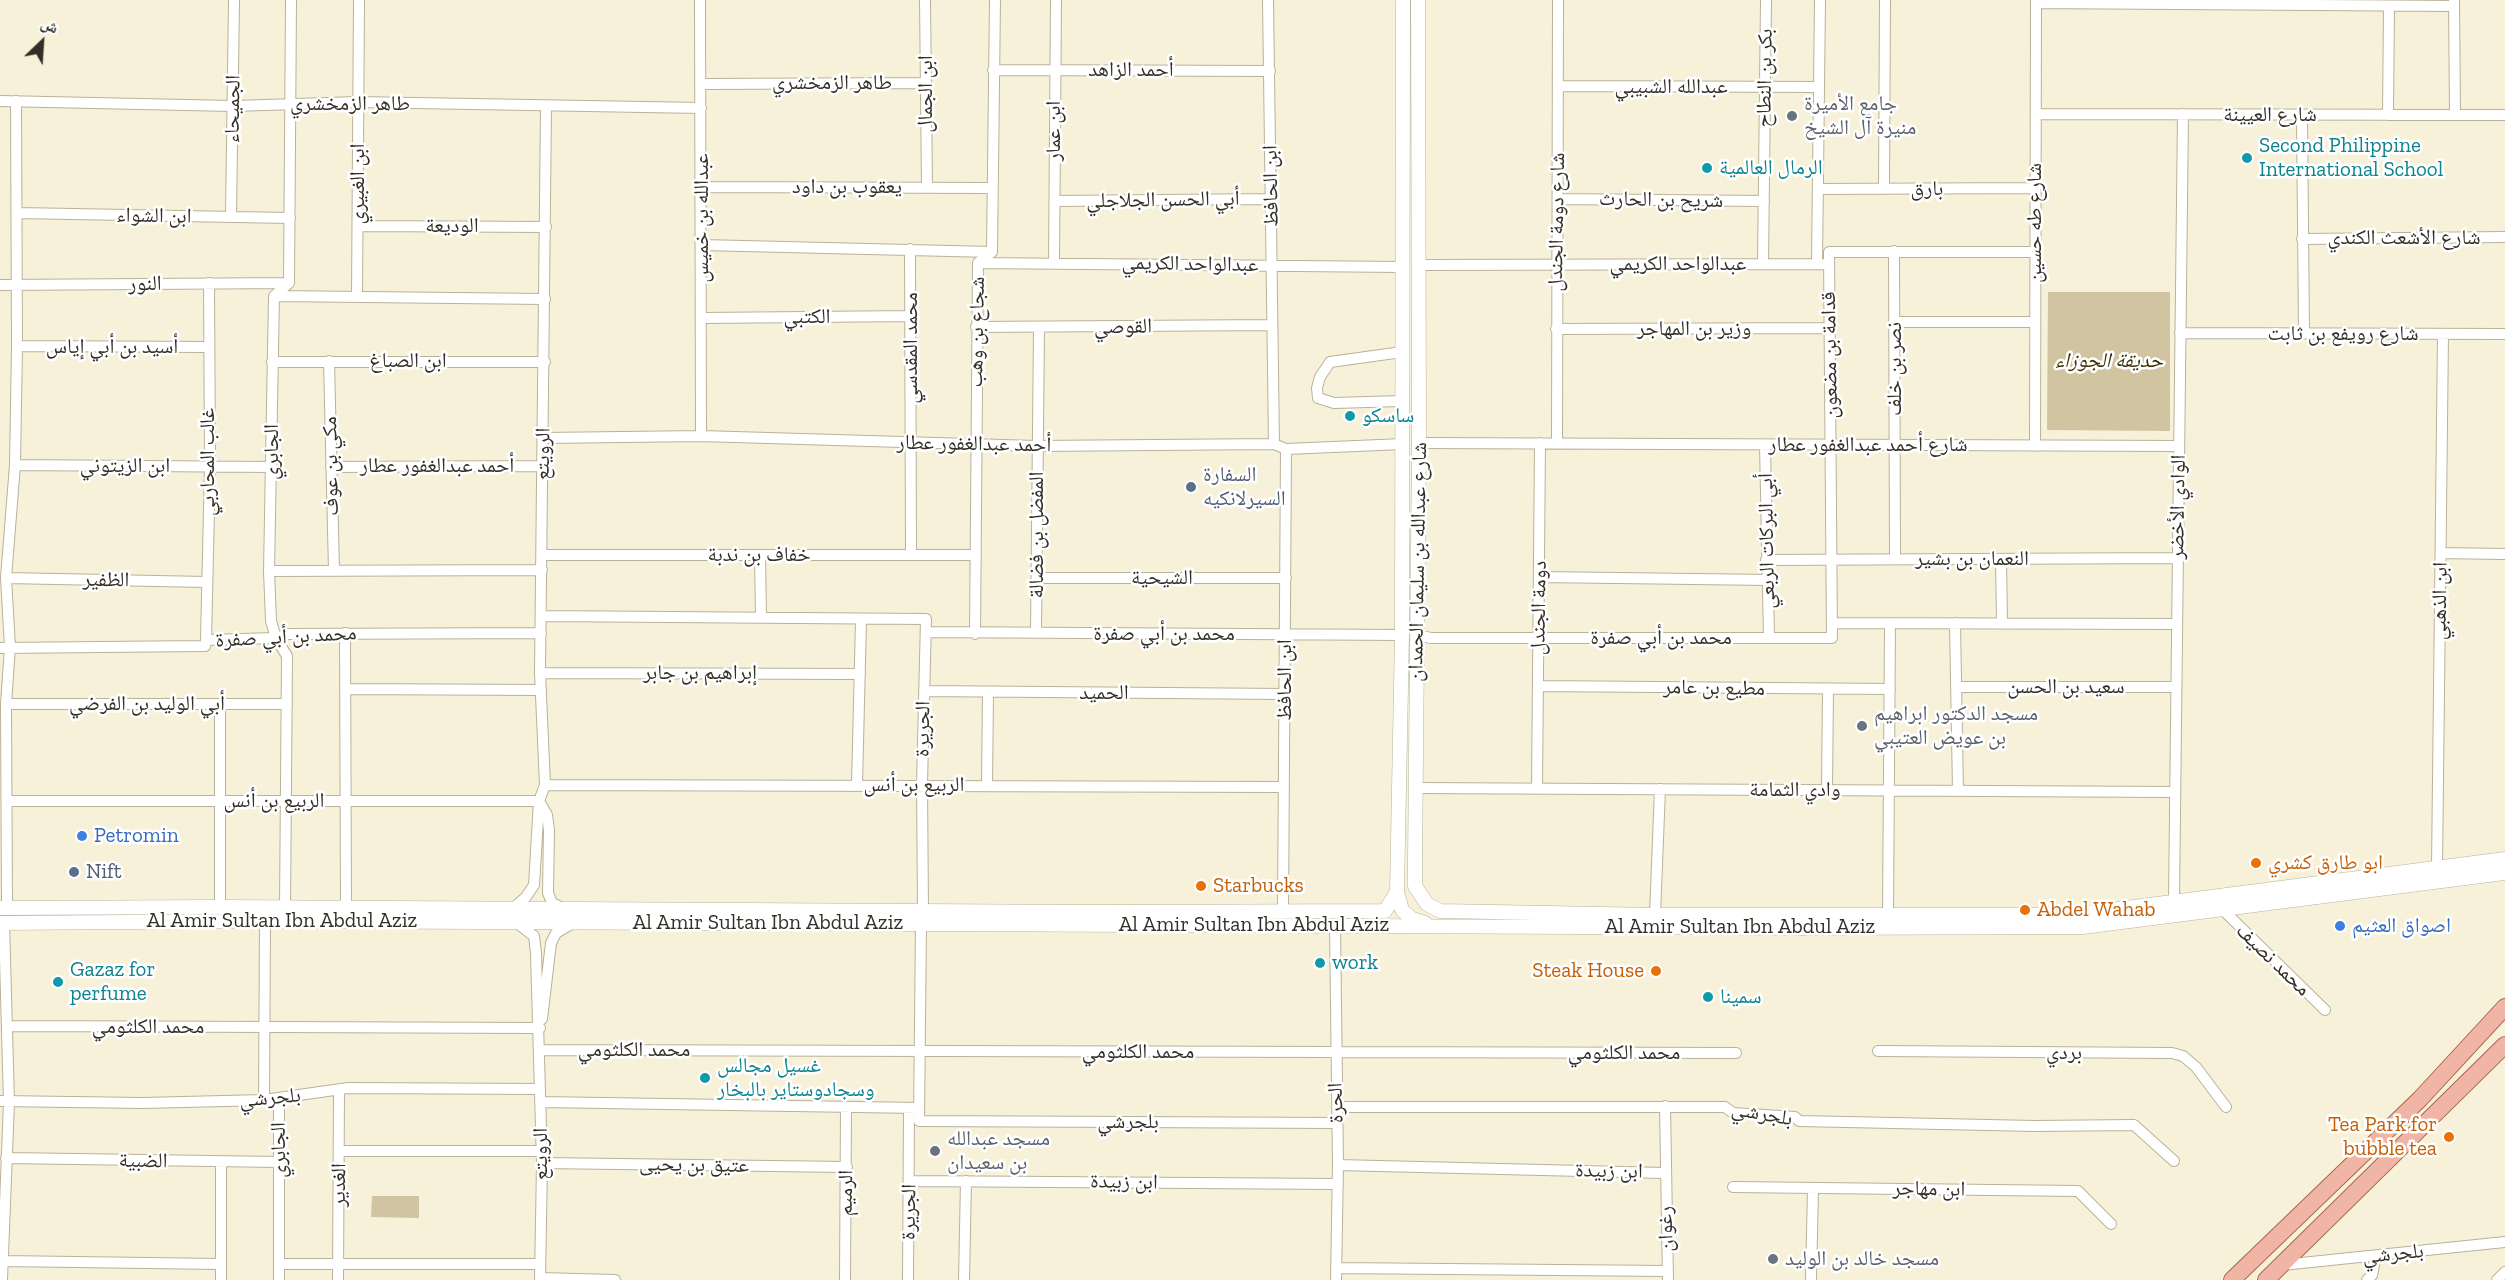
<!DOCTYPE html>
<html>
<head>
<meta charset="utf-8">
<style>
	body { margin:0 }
	#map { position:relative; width:2505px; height:1280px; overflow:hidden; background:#f8f1d9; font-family:"Zilla Slab","Noto Naskh Arabic",serif }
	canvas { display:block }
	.north { position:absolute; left:12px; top:12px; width:60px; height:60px; -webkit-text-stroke:4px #fff; paint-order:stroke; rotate:25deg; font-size:16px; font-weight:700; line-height:24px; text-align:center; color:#322f26 }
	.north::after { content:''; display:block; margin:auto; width:21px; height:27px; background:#322f26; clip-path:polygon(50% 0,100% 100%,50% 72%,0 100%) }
</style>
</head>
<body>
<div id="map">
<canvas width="2505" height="1280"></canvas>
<div class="north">ش</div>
</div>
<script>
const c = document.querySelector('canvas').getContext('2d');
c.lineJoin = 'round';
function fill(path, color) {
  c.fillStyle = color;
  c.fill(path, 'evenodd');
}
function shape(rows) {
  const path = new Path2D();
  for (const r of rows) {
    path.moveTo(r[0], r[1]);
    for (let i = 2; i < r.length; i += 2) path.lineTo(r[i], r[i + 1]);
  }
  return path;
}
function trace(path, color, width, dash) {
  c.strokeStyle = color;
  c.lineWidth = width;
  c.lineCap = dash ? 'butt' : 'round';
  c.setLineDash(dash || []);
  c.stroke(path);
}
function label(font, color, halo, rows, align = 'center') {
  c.font = font + ' "Zilla Slab","Noto Naskh Arabic",serif';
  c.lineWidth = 5;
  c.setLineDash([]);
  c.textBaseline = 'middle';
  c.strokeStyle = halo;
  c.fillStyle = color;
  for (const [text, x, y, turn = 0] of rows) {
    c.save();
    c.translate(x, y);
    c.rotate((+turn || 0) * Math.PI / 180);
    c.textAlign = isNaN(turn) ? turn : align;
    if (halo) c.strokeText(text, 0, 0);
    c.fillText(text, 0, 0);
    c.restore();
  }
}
fill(shape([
	[2048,292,2170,292,2170,431,2047,430],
	[372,1196,419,1196,419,1218,371,1217]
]), '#d0c5a0');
const minor = shape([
	[700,0,701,436],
	[925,0,927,187],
	[1268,0,1274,444],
	[2454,0,2455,114],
	[2036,3,2454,6],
	[993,70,1270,71],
	[701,84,926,83],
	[1558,86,1819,87],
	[0,101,233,106,358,102,701,108],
	[2036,114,2505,115],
	[2302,115,2304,333],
	[2388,115,2389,6],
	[702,187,992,188],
	[1818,189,2036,188],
	[1884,189,1885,0],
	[1558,199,1764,201],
	[1055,201,1270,199],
	[18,213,290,218],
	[231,217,234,0],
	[358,226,546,227],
	[2302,239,2505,237],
	[702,245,992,252],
	[910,249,911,555],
	[1894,251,1895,559],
	[978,263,1402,267],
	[1054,263,1056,0],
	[1817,263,1820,0],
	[1763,264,1766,0],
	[1418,265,1829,264],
	[0,285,289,283],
	[274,296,545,299],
	[357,296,359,0],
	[702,318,912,316],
	[1895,322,2035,322],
	[976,327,1271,325],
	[1556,329,1831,328],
	[2180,333,2505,334],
	[17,346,207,347],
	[329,361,334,571],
	[272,362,545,362],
	[1401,401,1334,403,1318,398,1317,388,1320,377,1330,362,1402,352],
	[544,438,701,436,1036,446,1274,444,1286,449,1403,444],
	[1419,443,2179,446],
	[1557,444,1558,0],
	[1765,445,1769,638],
	[2035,446,2036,0],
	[15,465,272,467],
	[331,467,543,466],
	[2441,553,2505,554],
	[542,555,976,555],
	[760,555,761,618],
	[2001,559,2002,623],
	[1766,560,2178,558],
	[269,571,542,570],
	[1540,577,1770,580],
	[6,578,206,582],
	[1038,578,1286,578],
	[541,616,926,619,922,784,923,910],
	[1832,623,2177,624],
	[1955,623,1958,791],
	[926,632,1402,635],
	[345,633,346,909],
	[1036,633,1039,328],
	[975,634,978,263,992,252,995,0],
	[1417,635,1431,638,1832,638,1829,252,2035,252],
	[206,640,210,467,209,283],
	[0,648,205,646,206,640,276,638,288,634,541,633],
	[540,673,860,674],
	[1538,686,1890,689],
	[1956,687,2176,687],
	[346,689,541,690],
	[924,691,1285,694],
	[6,704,287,704],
	[220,704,220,907],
	[545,785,1284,787],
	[857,785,861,620],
	[987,785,988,693],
	[1415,788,2175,792],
	[1537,789,1540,443],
	[1827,790,1828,689],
	[8,801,539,801],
	[539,801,547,815,549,830,548,893,552,903,563,908],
	[2437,868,2443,334],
	[2174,901,2183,114],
	[7,908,6,704,10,647,6,578,15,465,17,346,16,101],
	[285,908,287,656,276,638,271,621,269,571,274,296,289,283,291,0],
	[2222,909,2325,1010],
	[511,910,526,897,534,885,539,801,545,785,540,673,546,106],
	[1283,912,1286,449],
	[1655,915,1660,789],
	[1888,915,1890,623],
	[265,921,264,1100,279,1107,279,1280],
	[517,923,534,936,536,953,542,1163,540,1280],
	[921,923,919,1121,1337,1123],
	[1335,925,1338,1165,1336,1280],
	[542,1019,551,943,556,933,573,923],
	[8,1026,540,1028],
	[540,1050,1736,1053],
	[1878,1051,2172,1053,2183,1056,2196,1067,2226,1107],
	[0,1101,143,1103,264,1100,348,1088,539,1089],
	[540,1102,919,1108],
	[1665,1106,1668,1280],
	[1337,1107,1725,1107,1733,1113,1795,1117,1799,1121,2035,1126,2134,1125,2174,1161],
	[339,1151,541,1151],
	[6,1158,280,1162],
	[542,1163,847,1167],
	[1338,1165,1664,1173],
	[909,1181,1338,1184],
	[1733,1187,2078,1191,2111,1224],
	[2,1261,221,1264],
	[280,1264,540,1264],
	[2282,1265,2505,1242],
	[1336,1268,1668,1271],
	[540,1278,615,1280],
	[2,1280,9,1102,4,923],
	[221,1280,221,1163],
	[338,1280,339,1090],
	[845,1280,846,1107],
	[908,1280,909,1109],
	[964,1280,966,1181],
	[1811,1280,1813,1189],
	[2367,1280,2372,1275,2376,1256],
	[2497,1280,2505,1272]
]);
const tertiary = shape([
	[1403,0,1402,635,1397,892,1402,910,1412,919,1425,923],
	[1418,0,1419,443,1415,862,1415,886,1427,904,1440,911,1655,915,2072,915,2505,859],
	[0,908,220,907,1094,912,1385,911,1397,892],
	[0,923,265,921,1799,928,2083,927,2505,873]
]);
const primary = shape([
	[2232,1280,2420,1099,2505,1007],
	[2266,1280,2505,1045]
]);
trace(minor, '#b9b29b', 12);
trace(tertiary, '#b9b29b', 15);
trace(primary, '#a86652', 18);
trace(minor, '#fff', 10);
trace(tertiary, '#fff', 14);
trace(primary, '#f1b5a6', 16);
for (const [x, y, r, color] of [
	[1792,116,6,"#6b7280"],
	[2247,158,6,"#0f9aa8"],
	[1707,168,6,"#0f9aa8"],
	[1350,416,6,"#0f9aa8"],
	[1191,487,6,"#5c6f8a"],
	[1862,726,6,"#6b7280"],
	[82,836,6,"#3f7fe0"],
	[2256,863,6,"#e8710a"],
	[74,872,6,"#5c6f8a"],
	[1201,886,6,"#e8710a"],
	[2025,910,6,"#e8710a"],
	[2340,926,6,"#3f7fe0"],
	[1320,963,6,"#0f9aa8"],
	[1656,971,6,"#e8710a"],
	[58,982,6,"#0f9aa8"],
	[1708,997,6,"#0f9aa8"],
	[705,1078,6,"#0f9aa8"],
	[2449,1137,6,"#e8710a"],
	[935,1151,6,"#6b7280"],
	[1773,1259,6,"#6b7280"]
]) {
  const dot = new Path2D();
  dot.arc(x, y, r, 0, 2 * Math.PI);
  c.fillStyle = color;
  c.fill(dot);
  trace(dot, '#fff', 2);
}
label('21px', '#322f26', '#fff', [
	["أحمد الزاهد",1131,70],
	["بكر بن النطاح",1765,78,-89],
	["طاهر الزمخشري",832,83],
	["عبدالله الشبيبي",1671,87],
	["ابن الجمال",926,94,-90],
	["طاهر الزمخشري",350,104],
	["الجميحاء",233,109,-89],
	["شارع العيينة",2270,115],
	["ابن عمار",1054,131,-90],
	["ابن الغبيري",358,184,-90],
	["ابن الحافظ",1271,186,-91],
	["يعقوب بن داود",847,187],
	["بارق",1927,189],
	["أبي الحسن الجلاجلي",1163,200,-1],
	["شريح بن الحارث",1661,200,1],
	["ابن الشواء",154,216,1],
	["عبدالله بن خميس",702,218,-90],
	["شارع دومة الجندل",1557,222,-89],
	["شارع طه حسين",2035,223,-90],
	["الوديعة",452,226],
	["شارع الأشعث الكندي",2404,238],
	["عبدالواحد الكريمي",1190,264,1],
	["عبدالواحد الكريمي",1678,264],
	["النور",145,284,-1],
	["الكتبي",807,317],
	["القوصي",1123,327,-1],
	["وزير بن المهاجر",1694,329],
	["شجاع بن وهب",977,332,-89],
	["شارع رويفع بن ثابت",2343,334],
	["أسيد بن أبي إياس",112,347],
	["محمد المقدسي",911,348,-90],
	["قدامة بن مضعون",1830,355,-91],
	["ابن الصباغ",408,361],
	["نصر بن خلف",1895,369,-90],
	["أحمد عبدالغفور عطار",974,444,1],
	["شارع أحمد عبدالغفور عطار",1868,445],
	["الجابري",272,452,-90],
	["الرويتع",543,454,-89],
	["غالب المحاربي",208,462,-90],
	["ابن الزيتوني",125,466],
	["مكي بن عوف",331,466,-91],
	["أحمد عبدالغفور عطار",437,466],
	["الوادي الأخضر",2178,507,-89],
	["المفضل بن فضالة",1037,535,-90],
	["أبي البركات الربعي",1767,541,-91],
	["خفاف بن ندبة",759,555],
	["النعمان بن بشير",1972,559],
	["شارع عبدالله بن سليمان الحمدان",1418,562,-89],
	["الشيحية",1162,578],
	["الظفير",106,580,1],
	["ابن الذهبي",2440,601,-89],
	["دومة الجندل",1539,608,-89],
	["محمد بن أبي صفرة",1164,634],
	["محمد بن أبي صفرة",286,637,-3],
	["محمد بن أبي صفرة",1661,638],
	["إبراهيم بن جابر",700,673],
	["ابن الحافظ",1285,680,-90],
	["سعيد بن الحسن",2066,687],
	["مطيع بن عامر",1714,688,1],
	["الحميد",1104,693],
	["أبي الوليد بن الفرضي",147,704],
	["الجريرة",923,729,-89],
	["الربيع بن أنس",914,785],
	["وادي الثمامة",1795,790],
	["الربيع بن أنس",274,801],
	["Al Amir Sultan Ibn Abdul Aziz",282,921],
	["Al Amir Sultan Ibn Abdul Aziz",768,923],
	["Al Amir Sultan Ibn Abdul Aziz",1254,925],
	["Al Amir Sultan Ibn Abdul Aziz",1740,927],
	["محمد نصيف",2273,960,44],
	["محمد الكلثومي",148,1027],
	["محمد الكلثومي",634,1050],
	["محمد الكلثومي",1138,1052],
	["محمد الكلثومي",1624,1053],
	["بردي",2064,1053],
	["بلجرشي",270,1098,-5],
	["الحرة",1336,1103,-92],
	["بلجرشي",1762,1114,10],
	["بلجرشي",1128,1122],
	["الجابري",279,1150,-91],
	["الرويتع",541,1154,-90],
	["الضبية",143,1161,1],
	["عتيق بن يحيى",694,1165,1],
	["ابن زبيدة",1609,1171,1],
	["ابن زبيدة",1124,1182,1],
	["الغدير",339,1185,-89],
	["ابن مهاجر",1929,1189,1],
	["الرميم",846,1193,-89],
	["الجريرة",909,1212,-89],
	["رغوان",1666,1229,-92],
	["بلجرشي",2393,1254,-6]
]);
label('21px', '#5b616d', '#fff', [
	["جامع الأميرة",1804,104],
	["منيرة آل الشيخ",1804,128],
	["مسجد الدكتور ابراهيم",1874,714],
	["بن عويض العتيبي",1874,738],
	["مسجد عبدالله",947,1139],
	["بن سعيدان",947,1163],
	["مسجد خالد بن الوليد",1785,1259]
], 'left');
label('21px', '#0d838f', '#fff', [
	["Second Philippine",2259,146],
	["International School",2259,170],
	["الرمال العالمية",1719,168],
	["ساسكو",1362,416],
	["work",1332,963],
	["Gazaz for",70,970],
	["perfume",70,994],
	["سمينا",1720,997],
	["غسيل مجالس",717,1066],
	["وسجادوستاير بالبخار",717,1090]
], 'left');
label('italic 21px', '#3b3006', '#fff', [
	["حديقة الجوزاء",2109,361]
]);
label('21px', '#4e5e75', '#fff', [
	["السفارة",1203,475],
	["السيرلانكيه",1203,499],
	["Nift",86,872]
], 'left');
label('21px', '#366cbe', '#fff', [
	["Petromin",94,836],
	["اصواق العثيم",2352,926]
], 'left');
label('21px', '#c56008', '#fff', [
	["ابو طارق كشري",2268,863],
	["Starbucks",1213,886],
	["Abdel Wahab",2037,910],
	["Steak House",1644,971,"right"],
	["Tea Park for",2437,1125,"right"],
	["bubble tea",2437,1149,"right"]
], 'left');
</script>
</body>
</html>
